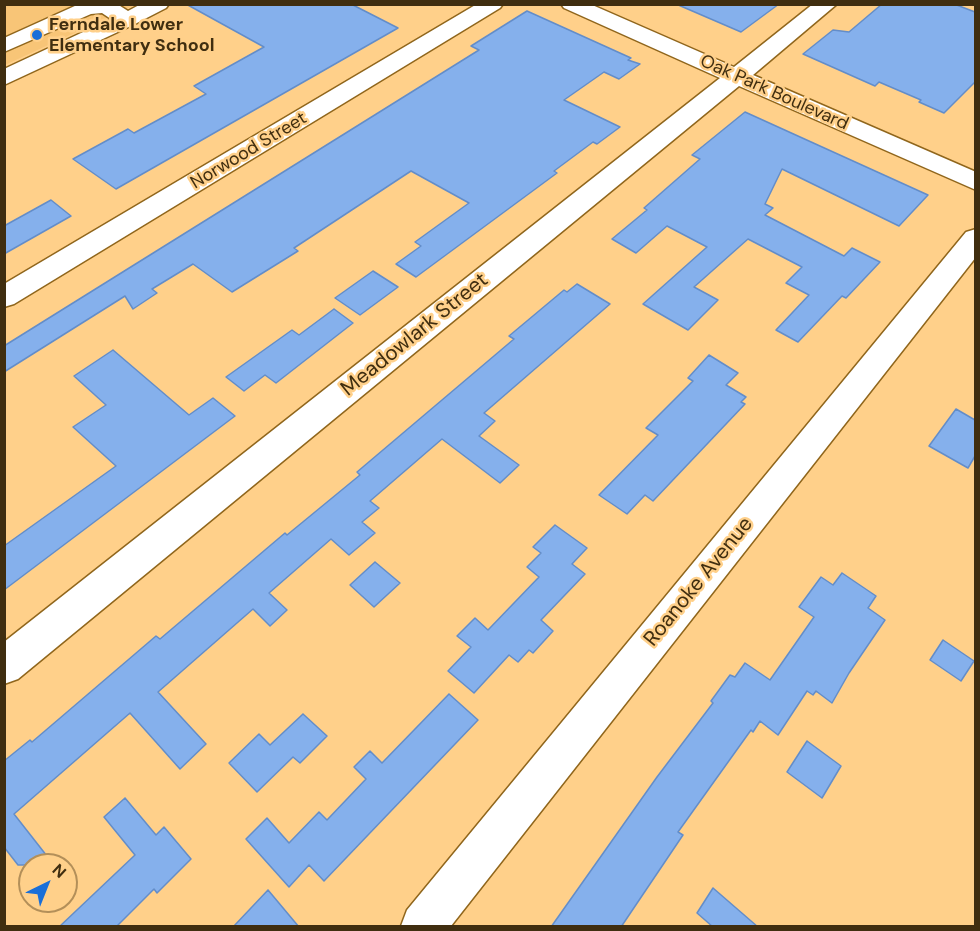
<!DOCTYPE html>
<html>
<head>
<meta charset="utf-8">
<style>
	body { margin:0 }
	#map { position:relative; width:980px; height:931px; overflow:hidden; background:#ffd08a; font-family:"DM Sans",sans-serif }
	canvas { display:block }
	.frame { position:absolute; inset:0; border:6px solid #402e10; pointer-events:none }
	.north { position:absolute; left:18px; top:853px; width:60px; height:60px; box-sizing:border-box; background:#ffd08a; border:2px solid #b38f59; border-radius:50%; rotate:43deg; font-size:16px; font-weight:700; line-height:24px; text-align:center; color:#402e10 }
	.north::after { content:''; display:block; margin:auto; width:21px; height:27px; background:#196fd9; clip-path:polygon(50% 0,100% 100%,50% 72%,0 100%) }
</style>
</head>
<body>
<div id="map">
<canvas width="980" height="931"></canvas>
<div class="frame"></div>
<div class="north">N</div>
</div>
<script>
const c = document.querySelector('canvas').getContext('2d');
c.lineJoin = 'round';
function fill(path, color) {
  c.fillStyle = color;
  c.fill(path, 'evenodd');
}
function shape(rows) {
  const path = new Path2D();
  for (const r of rows) {
    path.moveTo(r[0], r[1]);
    for (let i = 2; i < r.length; i += 2) path.lineTo(r[i], r[i + 1]);
  }
  return path;
}
function trace(path, color, width, dash) {
  c.strokeStyle = color;
  c.lineWidth = width;
  c.lineCap = dash ? 'butt' : 'round';
  c.setLineDash(dash || []);
  c.stroke(path);
}
function label(font, color, halo, rows, align = 'center') {
  c.font = font + ' "DM Sans",sans-serif';
  c.lineWidth = 5;
  c.setLineDash([]);
  c.textBaseline = 'middle';
  c.strokeStyle = halo;
  c.fillStyle = color;
  for (const [text, x, y, turn = 0] of rows) {
    c.save();
    c.translate(x, y);
    c.rotate((+turn || 0) * Math.PI / 180);
    c.textAlign = isNaN(turn) ? turn : align;
    if (halo) c.strokeText(text, 0, 0);
    c.fillText(text, 0, 0);
    c.restore();
  }
}
fill(shape([
	[5,4,135,5,5,65]
]), '#f8c577');
const building = shape([
	[186,4,351,4,398,28,116,189,73,159,128,129,134,133,206,94,194,86,264,47,186,4],
	[676,4,779,4,741,32,676,4],
	[882,4,954,4,975,12,975,82,944,113,919,102,921,100,879,82,875,86,803,54,833,30,849,32,882,4],
	[527,11,631,58,628,60,640,64,619,79,604,72,564,100,620,127,597,144,593,142,554,171,557,173,416,277,396,264,421,246,415,242,469,203,411,171,294,248,298,251,232,292,193,264,152,289,157,293,133,309,125,296,4,372,4,346,479,50,471,46,527,11],
	[745,112,928,195,899,226,782,169,765,204,773,208,765,215,844,256,852,248,880,262,846,298,842,296,798,342,776,330,809,295,786,283,802,267,748,239,694,287,718,300,688,330,643,304,707,247,667,226,636,253,612,239,647,210,644,208,700,159,692,155,745,112],
	[51,200,71,216,4,254,4,226,51,200],
	[373,271,398,287,360,315,335,298,373,271],
	[577,284,610,304,484,413,495,421,479,436,519,465,500,483,442,439,370,501,379,508,362,522,375,533,349,555,331,539,269,593,287,610,270,626,253,609,158,692,206,744,180,769,130,713,14,814,54,865,18,865,4,847,4,761,30,740,32,742,156,636,160,639,285,533,287,535,360,475,357,472,514,339,509,336,564,290,567,292,577,284],
	[334,309,353,323,276,383,265,375,244,391,226,377,292,330,299,335,334,309],
	[113,350,189,415,213,398,235,416,4,590,4,546,116,466,73,427,106,405,74,376,113,350],
	[709,355,738,373,726,385,746,397,741,402,745,404,653,501,645,495,627,514,599,495,658,435,646,428,693,381,688,378,709,355],
	[956,409,975,420,975,456,968,468,929,446,956,409],
	[555,525,587,548,572,564,585,574,541,620,553,631,533,653,529,650,518,662,509,655,474,693,448,671,471,647,457,636,475,618,488,630,539,577,527,567,541,553,533,547,555,525],
	[375,562,400,583,374,607,350,585,375,562],
	[842,573,876,596,868,608,885,620,849,673,832,703,816,691,813,695,807,691,778,735,760,721,753,732,751,730,678,832,683,835,621,927,551,927,657,777,713,703,711,701,730,675,735,677,745,663,770,680,814,617,799,607,821,577,833,585,842,573],
	[943,640,974,661,961,681,930,660,943,640],
	[449,694,478,720,324,881,309,865,289,887,246,839,267,818,289,843,319,812,327,820,366,779,354,767,370,751,382,763,449,694],
	[303,714,327,736,300,763,293,757,257,792,229,763,259,734,270,745,303,714],
	[807,741,841,766,822,798,787,772,807,741],
	[125,798,156,835,164,827,191,859,157,893,154,889,116,927,59,927,135,855,104,817,125,798],
	[713,888,758,927,713,927,697,913,713,888],
	[268,890,299,927,233,927,268,890]
]);
fill(building, '#85b0ec');
trace(building, '#638dc9', 1.5);
const minor = shape([
	[117,4,128,11,141,4,169,4,166,8,135,24,4,85,4,69,111,19,102,13,91,14,4,52,4,38,77,5,117,4],
	[477,4,503,4,500,8,14,304,4,307,4,284,477,4],
	[561,4,590,4,734,67,813,4,837,4,753,75,976,172,976,190,739,86,18,679,4,684,4,642,720,78,564,8,561,4],
	[976,229,976,257,451,926,401,926,407,910,966,232,976,229]
]);
trace(minor, '#90661c', 3);
fill(minor, '#fff');
for (const [x, y, r, color] of [
	[37,35,6,"#196fd9"]
]) {
  const dot = new Path2D();
  dot.arc(x, y, r, 0, 2 * Math.PI);
  c.fillStyle = color;
  c.fill(dot);
  trace(dot, '#ffd08a', 2);
}
label('bold 18px', '#402e10', '#ffd08a', [
	["Ferndale Lower",49,25],
	["Elementary School",49,46]
], 'left');
label('18px', '#402e10', '#ffd08a', [
	["Oak Park Boulevard",774,93,24],
	["Norwood Street",249,151,-31]
]);
label('21px', '#402e10', '#ffd08a', [
	["Meadowlark Street",415,335,-39],
	["Roanoke Avenue",699,582,-51]
]);
</script>
</body>
</html>
